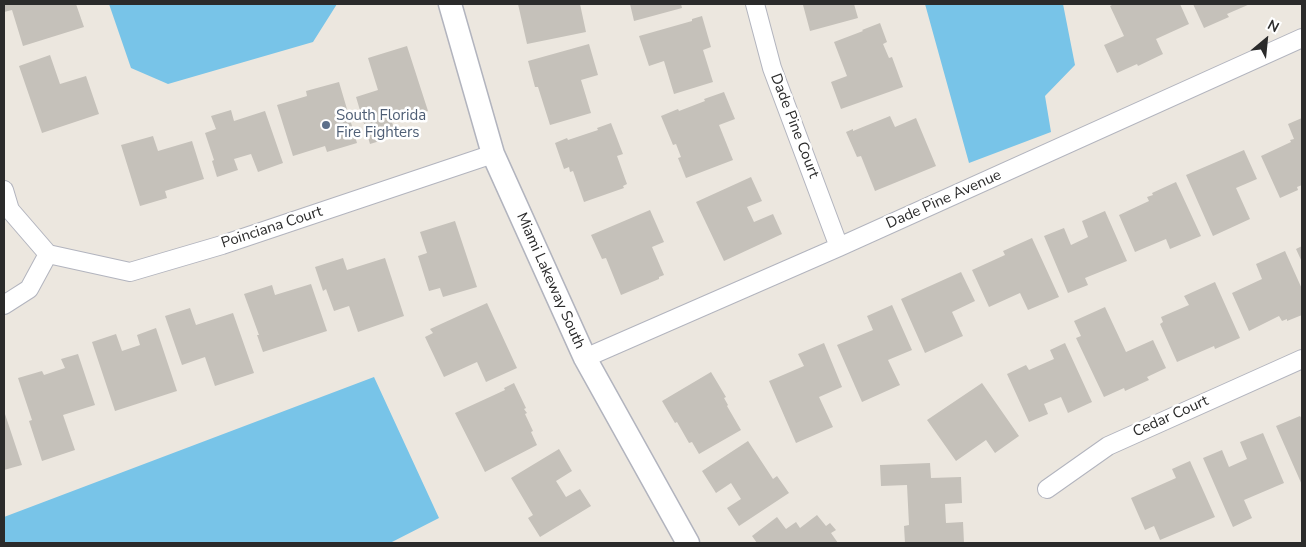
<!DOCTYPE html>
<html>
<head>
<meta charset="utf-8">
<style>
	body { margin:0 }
	#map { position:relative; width:1306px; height:547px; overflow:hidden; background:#ece7df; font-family:"Nunito Sans",sans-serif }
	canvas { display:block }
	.frame { position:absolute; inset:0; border:5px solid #2b2b2b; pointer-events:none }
	.north { position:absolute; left:1241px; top:15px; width:50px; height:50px; -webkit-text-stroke:4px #fff; paint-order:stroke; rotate:28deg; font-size:14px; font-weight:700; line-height:20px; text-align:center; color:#2b2b2b }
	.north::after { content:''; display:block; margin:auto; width:18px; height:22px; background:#2b2b2b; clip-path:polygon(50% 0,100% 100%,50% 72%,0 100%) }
</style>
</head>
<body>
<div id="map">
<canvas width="1306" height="547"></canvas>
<div class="frame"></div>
<div class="north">N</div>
</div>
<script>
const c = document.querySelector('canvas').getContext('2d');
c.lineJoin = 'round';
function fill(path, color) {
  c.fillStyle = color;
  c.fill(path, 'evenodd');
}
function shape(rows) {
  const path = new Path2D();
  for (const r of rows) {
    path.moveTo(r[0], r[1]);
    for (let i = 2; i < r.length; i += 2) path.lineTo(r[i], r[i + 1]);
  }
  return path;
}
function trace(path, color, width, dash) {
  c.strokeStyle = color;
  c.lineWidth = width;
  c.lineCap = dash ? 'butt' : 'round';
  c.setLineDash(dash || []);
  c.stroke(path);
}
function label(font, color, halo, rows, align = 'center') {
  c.font = font + ' "Nunito Sans",sans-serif';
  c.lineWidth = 5;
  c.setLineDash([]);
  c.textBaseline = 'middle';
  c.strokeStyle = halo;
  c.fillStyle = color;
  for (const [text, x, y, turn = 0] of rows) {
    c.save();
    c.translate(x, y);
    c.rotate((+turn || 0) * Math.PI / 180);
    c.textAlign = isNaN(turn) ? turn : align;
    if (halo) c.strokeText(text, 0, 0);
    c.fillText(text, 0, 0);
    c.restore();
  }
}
fill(shape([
	[109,4,337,4,313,42,168,84,131,68],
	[925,4,1063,4,1075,65,1045,96,1051,132,969,163],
	[374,377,439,518,390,543,4,543,4,517]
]), '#78c4e8');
fill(shape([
	[4,4,76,4,84,27,23,46,12,10,4,12],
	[518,4,580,4,586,32,527,44],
	[630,4,681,4,682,8,634,21],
	[808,4,854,4,858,18,810,31,803,5],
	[1111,4,1180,4,1189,24,1156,39,1163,54,1138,66,1137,64,1117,73,1104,45,1124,36,1110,6,1112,5],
	[1193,4,1250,4,1227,14,1229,17,1204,28],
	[702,16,711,47,703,50,713,82,674,94,664,61,649,66,639,36,692,21,692,19],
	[880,23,887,42,883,44,889,58,892,57,903,87,841,109,831,82,847,76,834,42,863,31,862,30],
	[589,44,598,75,581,80,591,113,550,125,538,87,535,87,528,61],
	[407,46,428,111,392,122,396,136,370,144,356,97,378,90,368,58],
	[50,55,60,84,86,76,99,114,42,133,19,66],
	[339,82,357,143,327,152,325,146,293,156,277,105,307,96,306,91],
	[724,92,735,119,719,125,733,160,686,178,678,158,681,157,676,144,673,145,661,116,678,109,679,111,705,101,704,99],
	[231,110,234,121,265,111,283,163,258,172,251,154,234,159,238,170,217,177,212,161,214,160,205,133,216,129,211,116],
	[890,116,895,127,916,118,936,166,875,191,861,156,857,157,846,132,853,129,853,131],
	[1302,118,1302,185,1297,187,1298,190,1280,198,1261,156,1291,142,1290,140,1294,139,1288,124],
	[611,123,623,154,617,156,627,184,623,186,624,188,584,202,573,171,570,172,569,167,564,169,555,143,567,138,568,140,598,130,597,128],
	[153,136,158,151,192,141,204,179,165,191,167,198,140,206,121,145],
	[1244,150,1257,179,1236,188,1250,219,1213,236,1186,175],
	[751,177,762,201,747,207,754,222,773,214,782,234,724,261,696,202],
	[1176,182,1201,236,1170,249,1166,239,1135,252,1119,215,1149,201,1147,197,1153,195,1152,193],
	[650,210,664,242,652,247,664,275,659,277,659,279,621,295,606,258,602,259,591,235],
	[1105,211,1127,261,1085,278,1088,285,1068,293,1044,236,1064,228,1071,245,1088,237,1082,221],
	[455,221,477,287,443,297,440,288,429,291,418,256,427,253,420,232],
	[1032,238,1059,297,1028,310,1020,293,989,307,972,270,1005,255,1003,251],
	[1302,246,1302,262,1296,249],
	[1285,251,1302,289,1302,315,1287,321,1287,319,1282,321,1279,316,1249,331,1232,293,1262,279,1256,264],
	[343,258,347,270,385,258,404,316,358,332,349,306,334,311,326,289,323,291,315,267],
	[961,272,975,301,952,312,963,336,925,353,901,299],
	[1215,282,1240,338,1215,349,1214,346,1177,362,1160,324,1163,322,1161,317,1189,305,1184,296],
	[311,284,327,331,263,352,257,335,259,335,244,294,272,285,275,295],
	[487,303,517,368,486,382,477,362,444,377,425,337,433,333,430,329],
	[892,305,912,350,888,360,900,385,862,402,837,345,873,330,867,316],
	[1105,307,1126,352,1153,340,1166,368,1147,377,1149,380,1125,391,1124,388,1104,397,1076,338,1081,336,1074,321],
	[190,308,196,325,233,313,254,373,215,386,205,357,182,365,165,316],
	[156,328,177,391,115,411,92,342,116,334,122,351,140,345,137,335],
	[824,343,842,387,819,397,833,427,796,443,769,381,804,366,798,354],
	[1065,343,1092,402,1068,413,1061,397,1044,404,1048,414,1029,422,1007,374,1026,365,1029,370,1054,359,1050,350],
	[78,354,95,405,63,415,75,450,42,461,29,421,32,420,18,378,42,371,44,375,65,368,61,359],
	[711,372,726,397,724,398,728,405,727,406,741,430,699,454,692,442,689,443,677,422,675,423,662,401],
	[514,383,526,408,524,409,527,413,525,414,533,431,531,432,537,445,485,472,455,413,505,390,504,388],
	[982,383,1019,436,995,453,986,440,956,461,927,420],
	[4,411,22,465,4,470],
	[1300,416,1302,419,1302,485,1276,426],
	[1263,433,1284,483,1244,500,1252,518,1233,527,1203,458,1222,450,1229,467,1247,459,1240,442],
	[748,441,773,479,777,476,789,493,739,526,727,508,741,499,731,483,716,493,702,471],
	[559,449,572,471,556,481,566,497,580,489,591,506,540,537,528,518,533,515,511,478],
	[1190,461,1215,517,1160,540,1154,526,1145,530,1131,498,1176,478,1172,469],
	[930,463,931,478,961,477,962,503,945,504,946,523,963,522,964,543,905,543,904,526,909,525,907,485,881,486,880,465],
	[817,515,826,526,830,523,836,530,831,533,838,543,757,543,752,536,777,517,786,529,796,522,800,528]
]), '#c5c1ba');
const minor = shape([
	[755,4,772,68,839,247],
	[4,190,10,210,48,254,130,272,222,245,493,154],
	[4,305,29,289,48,254],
	[585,358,839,247,1302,38],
	[1047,489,1108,446,1302,359]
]);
const tertiary = shape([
	[450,4,493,154,585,358,688,543]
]);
trace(minor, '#b2b4be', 20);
trace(tertiary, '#b2b4be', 25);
trace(minor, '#fff', 18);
trace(tertiary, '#fff', 22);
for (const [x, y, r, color] of [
	[326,125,5,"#5c6f8a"]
]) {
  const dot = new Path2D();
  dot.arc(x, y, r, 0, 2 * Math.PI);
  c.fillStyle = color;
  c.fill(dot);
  trace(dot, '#fff', 2);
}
label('15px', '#4e5e75', '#fff', [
	["South Florida",336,116],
	["Fire Fighters",336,133]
], 'left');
label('15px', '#2b2b2b', '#fff', [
	["Dade Pine Court",794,126,69],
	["Dade Pine Avenue",944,200,-24],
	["Poinciana Court",272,228,-18],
	["Miami Lakeway South",550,281,66],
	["Cedar Court",1171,417,-24]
]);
</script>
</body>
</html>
